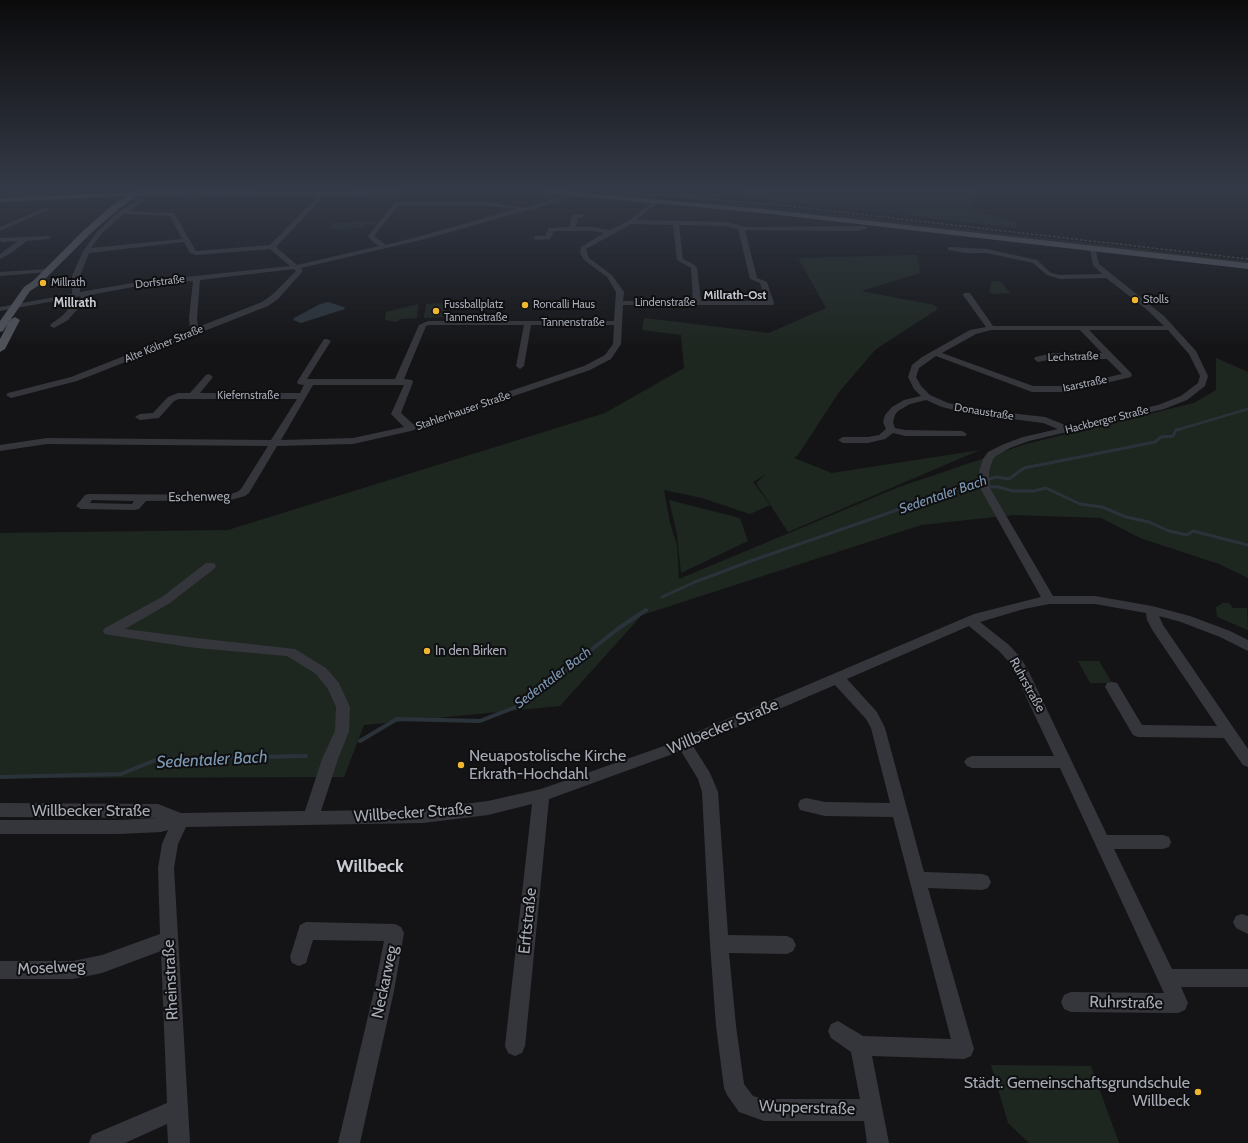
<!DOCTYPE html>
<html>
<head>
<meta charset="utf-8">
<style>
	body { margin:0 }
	canvas { display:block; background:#141416 }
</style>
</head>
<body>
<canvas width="1248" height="1143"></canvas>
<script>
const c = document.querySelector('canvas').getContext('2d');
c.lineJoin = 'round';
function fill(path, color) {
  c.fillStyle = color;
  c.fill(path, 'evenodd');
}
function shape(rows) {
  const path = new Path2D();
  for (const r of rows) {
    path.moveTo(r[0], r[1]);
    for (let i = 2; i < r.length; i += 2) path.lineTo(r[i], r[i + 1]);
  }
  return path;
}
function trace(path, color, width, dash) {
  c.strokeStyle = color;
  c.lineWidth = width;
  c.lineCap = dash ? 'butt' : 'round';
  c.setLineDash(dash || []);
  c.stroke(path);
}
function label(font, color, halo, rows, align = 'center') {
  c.font = font + ' Cabin,sans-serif';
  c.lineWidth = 4;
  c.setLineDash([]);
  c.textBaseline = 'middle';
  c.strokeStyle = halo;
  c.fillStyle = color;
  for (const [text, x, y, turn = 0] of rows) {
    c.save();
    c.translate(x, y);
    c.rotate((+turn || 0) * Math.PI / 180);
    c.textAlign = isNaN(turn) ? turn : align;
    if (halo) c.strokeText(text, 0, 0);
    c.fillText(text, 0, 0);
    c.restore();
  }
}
fill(shape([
	[741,191,976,191,973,211,1016,222,1017,228,733,196,740,194,738,192],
	[727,202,1248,261,1248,265,724,205],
	[378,221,376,224,365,225,363,228,329,229,333,223],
	[917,255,920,273,861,291,934,305,938,309,876,349,839,392,798,455,794,458,832,473,980,450,788,532,756,483,766,474,753,482,770,505,750,514,702,498,664,490,670,523,677,545,679,579,899,487,1026,444,1194,403,1216,390,1216,358,1248,372,1248,578,1219,564,1140,538,1101,518,1014,515,921,525,642,615,560,706,364,725,344,777,0,778,0,533,228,530,605,413,684,368,681,335,642,330,644,318,769,333,826,308,798,258],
	[992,281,1001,282,1010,293,994,294,989,292],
	[447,303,446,317,424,318,426,304],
	[418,304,417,318,401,319,397,322,385,320,386,312],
	[669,500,740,518,748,541,681,573,677,535],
	[1223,603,1229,603,1233,608,1247,608,1248,630,1217,617,1216,607],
	[1078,661,1099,661,1112,683,1090,683],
	[991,1065,1091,1066,1119,1143,1029,1143,1008,1123]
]), '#1e2620');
fill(shape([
	[328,302,344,307,345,309,301,323,293,320,294,318,320,304]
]), '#2b333a');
trace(shape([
	[1177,430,1248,409]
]), '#2b333a', 2.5);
trace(shape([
	[973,486,998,487,1013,491,1034,491,1046,488,1080,504,1102,507,1126,517,1149,522,1169,531,1187,535,1193,531,1248,545],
	[662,597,695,582,748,562,940,495,996,477,1009,479,1024,468,1155,442,1161,437,1173,436,1176,430,1181,429]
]), '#2b333a', 3);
trace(shape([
	[360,741,397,719,480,721,521,705,619,628,646,610],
	[0,777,121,774,158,759,306,756]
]), '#2b333a', 4);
fill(shape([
	[321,193,326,194,276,247,297,265,379,246,373,242,368,236,394,203,396,202,488,202,522,208,561,198,564,200,425,239,301,268,303,271,302,272,278,299,268,306,77,381,11,398,6,395,8,393,71,377,190,330,189,318,193,281,138,286,90,295,68,320,54,328,50,326,51,324,62,316,81,296,0,311,0,307,72,294,72,276,83,251,98,231,119,211,142,198,145,200,144,201,129,211,174,213,196,251,270,245,321,193],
	[398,206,488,206,516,209,421,236,386,245,374,236,398,206],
	[124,214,170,216,182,239,91,248,102,233,124,214],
	[184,242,190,253,196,255,270,249,290,266,138,282,80,292,80,276,89,253,184,242],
	[294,269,296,271,272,295,262,302,198,327,197,318,200,280,294,269],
	[657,199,660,201,659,202,636,220,726,222,747,227,865,226,868,228,857,231,745,230,757,278,767,282,774,303,773,305,623,305,621,344,611,359,590,370,411,431,353,444,277,446,249,493,245,496,231,500,146,501,139,509,135,510,81,509,76,506,85,495,89,494,227,495,237,492,241,489,268,446,47,444,0,451,0,445,47,438,271,440,297,399,179,399,174,401,159,418,140,420,135,417,140,414,153,413,168,397,178,393,190,393,206,375,209,374,213,377,200,393,300,393,304,385,298,384,297,382,324,339,327,339,331,341,307,379,395,379,419,325,428,321,614,321,616,292,607,277,584,260,580,253,581,247,604,233,593,231,554,231,550,239,536,240,533,238,536,236,545,236,549,228,569,227,572,216,575,214,583,214,586,216,578,218,576,227,593,227,610,230,628,221,657,199],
	[631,224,673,225,677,260,691,268,693,301,623,301,624,292,612,275,589,258,586,249,631,224],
	[679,225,726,226,738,229,750,279,760,283,766,301,701,301,697,268,693,264,683,259,679,225],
	[429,325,524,325,516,366,520,369,524,366,531,325,614,325,613,344,605,355,584,366,413,424,401,413,413,382,412,380,404,379,426,326,429,325],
	[313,385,404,385,391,414,404,427,353,438,281,440,313,385],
	[92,500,134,501,132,504,90,503,92,500],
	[47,207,52,208,0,231,0,227,47,207],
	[48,236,50,237,50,239,27,241,11,253,0,259,0,254,18,241,1,242,0,238,48,236],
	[950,247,987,249,1037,260,1051,273,1060,275,1102,274,1093,265,1090,249,1095,248,1099,264,1164,316,1196,351,1208,376,1205,386,1187,400,1164,409,1029,441,1010,448,996,456,993,459,989,472,990,488,1053,596,1095,596,1152,606,1190,616,1230,631,1248,640,1248,651,1220,637,1181,622,1159,616,1163,625,1248,749,1248,767,1243,765,1224,738,1138,737,1133,735,1105,687,1107,683,1112,682,1117,683,1142,725,1217,726,1153,631,1147,620,1146,613,1095,604,1049,604,1024,609,980,622,1009,645,1020,657,1028,670,1107,835,1163,835,1169,837,1171,842,1169,847,1163,849,1114,849,1172,969,1248,969,1248,987,1181,987,1188,1003,1185,1010,1178,1013,1071,1012,1064,1009,1061,1002,1064,995,1071,992,1164,993,1060,768,972,768,967,766,964,762,967,758,972,756,1054,756,1010,663,999,651,969,626,847,679,877,712,885,728,924,872,982,874,988,876,991,882,988,888,982,890,928,888,974,1049,971,1056,964,1059,872,1056,889,1143,867,1143,864,1121,764,1121,739,1112,727,1095,724,1088,716,1026,710,944,702,792,698,779,681,751,549,799,525,1046,522,1053,515,1056,508,1053,505,1046,532,804,488,815,423,823,186,827,178,844,174,868,190,1143,168,1143,167,1124,125,1143,89,1143,92,1135,167,1103,161,951,102,973,73,979,0,979,0,961,73,961,102,955,160,934,158,868,162,844,168,830,161,832,119,834,0,834,0,820,119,820,158,818,0,817,0,803,158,804,181,813,305,811,322,759,335,731,336,707,328,689,316,674,287,656,196,648,110,635,105,634,103,631,105,628,162,597,206,563,214,563,216,566,214,569,170,603,125,629,196,638,295,649,326,668,339,683,350,707,349,731,338,759,321,811,423,809,488,801,541,789,664,746,974,614,1041,597,980,488,979,472,983,459,988,452,1004,444,1023,437,1058,429,1043,423,966,413,942,407,926,400,910,404,898,411,895,415,893,422,895,428,905,430,962,431,967,434,965,436,905,436,893,433,885,439,868,443,843,443,838,440,843,437,868,437,879,435,886,429,883,422,885,415,892,407,904,400,921,396,914,389,908,377,912,365,922,357,970,330,986,327,963,295,964,293,970,293,993,326,1164,326,1145,308,1106,278,1060,279,1047,275,1033,263,987,253,966,253,948,250,948,248,950,247],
	[991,330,1080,330,1102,353,1053,353,1035,357,1034,359,1038,362,1053,359,1107,359,1122,374,1069,386,1033,386,942,353,976,334,991,330],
	[1089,330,1168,330,1189,354,1200,376,1198,383,1181,396,1158,405,1068,426,1045,417,992,411,948,403,930,395,921,386,916,377,919,368,936,356,1032,392,1069,392,1131,377,1132,375,1131,373,1089,330],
	[835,685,866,719,871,728,890,803,825,802,806,798,800,800,798,805,800,810,825,816,893,817,951,1039,863,1036,838,1021,831,1024,828,1031,831,1038,851,1052,860,1099,764,1099,753,1096,744,1084,736,1026,729,953,787,954,793,951,796,945,793,939,787,936,728,935,718,792,710,773,693,746,835,685],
	[48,269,51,271,50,272,0,276,0,272,48,269],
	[1242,914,1248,916,1248,934,1236,928,1233,922,1236,916,1242,914],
	[306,922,395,924,401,927,404,933,394,991,360,1143,338,1143,374,991,384,941,313,940,306,963,299,966,292,963,290,957,300,925,306,922]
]), '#35363b');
fill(shape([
	[153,191,323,192,408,191,405,193,323,196,175,194,137,196,120,208,91,233,39,285,30,291,3,331,0,332,0,321,24,287,33,281,85,229,114,204,127,196,0,202,0,198,153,191],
	[539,191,564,191,762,209,1248,263,1248,269,762,213,542,193,539,191],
	[15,317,20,320,5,349,0,352,0,339,10,320,15,317]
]), '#51535a');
trace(shape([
	[619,191,787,206,1248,259]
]), '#4a4c52', 1.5, [2.5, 2]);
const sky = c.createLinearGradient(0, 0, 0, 351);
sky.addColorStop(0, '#0b0b0c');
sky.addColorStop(0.54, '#343a47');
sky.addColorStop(1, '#343a4700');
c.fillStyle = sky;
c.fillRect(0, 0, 1248, 351);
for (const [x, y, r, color] of [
	[43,283,4,"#f0b632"],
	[1135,300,4,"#f0b632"],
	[525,305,4,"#f0b632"],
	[436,311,4,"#f0b632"],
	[427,651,4,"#f0b632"],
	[461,765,4,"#f0b632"],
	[1198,1092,4,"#f0b632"]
]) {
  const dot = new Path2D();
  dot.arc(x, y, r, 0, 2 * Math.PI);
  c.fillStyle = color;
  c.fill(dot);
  trace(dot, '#0f0f11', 1.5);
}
label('11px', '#a6abb6', '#0f0f11', [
	["Dorfstraße",160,282,-7],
	["Lindenstraße",665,303],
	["Tannenstraße",573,323],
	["Alte Kölner Straße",164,344,-22],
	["Lechstraße",1073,357,-2],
	["Isarstraße",1085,384,-12],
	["Kiefernstraße",248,396],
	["Stahlenhauser Straße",463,411,-19],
	["Donaustraße",984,412,9],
	["Hackberger Straße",1107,420,-14]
]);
label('11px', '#a6abb6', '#0f0f11', [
	["Millrath",51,283],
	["Stolls",1143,300],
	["Fussballplatz",444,305],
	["Tannenstraße",444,318],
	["Roncalli Haus",533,305]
], 'left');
label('bold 12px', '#c7cad2', '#0f0f11', [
	["Millrath-Ost",735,295]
]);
label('bold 13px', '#c7cad2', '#0f0f11', [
	["Millrath",75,303]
]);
label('13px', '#a6abb6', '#0f0f11', [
	["Eschenweg",199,497,-1],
	["Ruhrstraße",1027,685,61]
]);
label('13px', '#a6abb6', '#0f0f11', [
	["In den Birken",435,651]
], 'left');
label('italic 14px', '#7d97b1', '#0f0f11', [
	["Sedentaler Bach",943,495,-19],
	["Sedentaler Bach",553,678,-37]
]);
label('16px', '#a6abb6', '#0f0f11', [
	["Willbecker Straße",723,727,-23],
	["Willbecker Straße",91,811],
	["Willbecker Straße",413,813,-4],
	["Erftstraße",528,921,-84],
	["Moselweg",51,968,-3],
	["Rheinstraße",171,980,-93],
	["Neckarweg",385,982,-78],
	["Ruhrstraße",1126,1003,1],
	["Wupperstraße",807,1108,2]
]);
label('16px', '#a6abb6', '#0f0f11', [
	["Neuapostolische Kirche",469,756],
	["Erkrath-Hochdahl",469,774],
	["Städt. Gemeinschaftsgrundschule",1190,1083,"right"],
	["Willbeck",1190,1101,"right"]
], 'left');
label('italic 17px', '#7d97b1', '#0f0f11', [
	["Sedentaler Bach",212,760,-3]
]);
label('bold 18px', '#c7cad2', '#0f0f11', [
	["Willbeck",370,867]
]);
</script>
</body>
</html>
